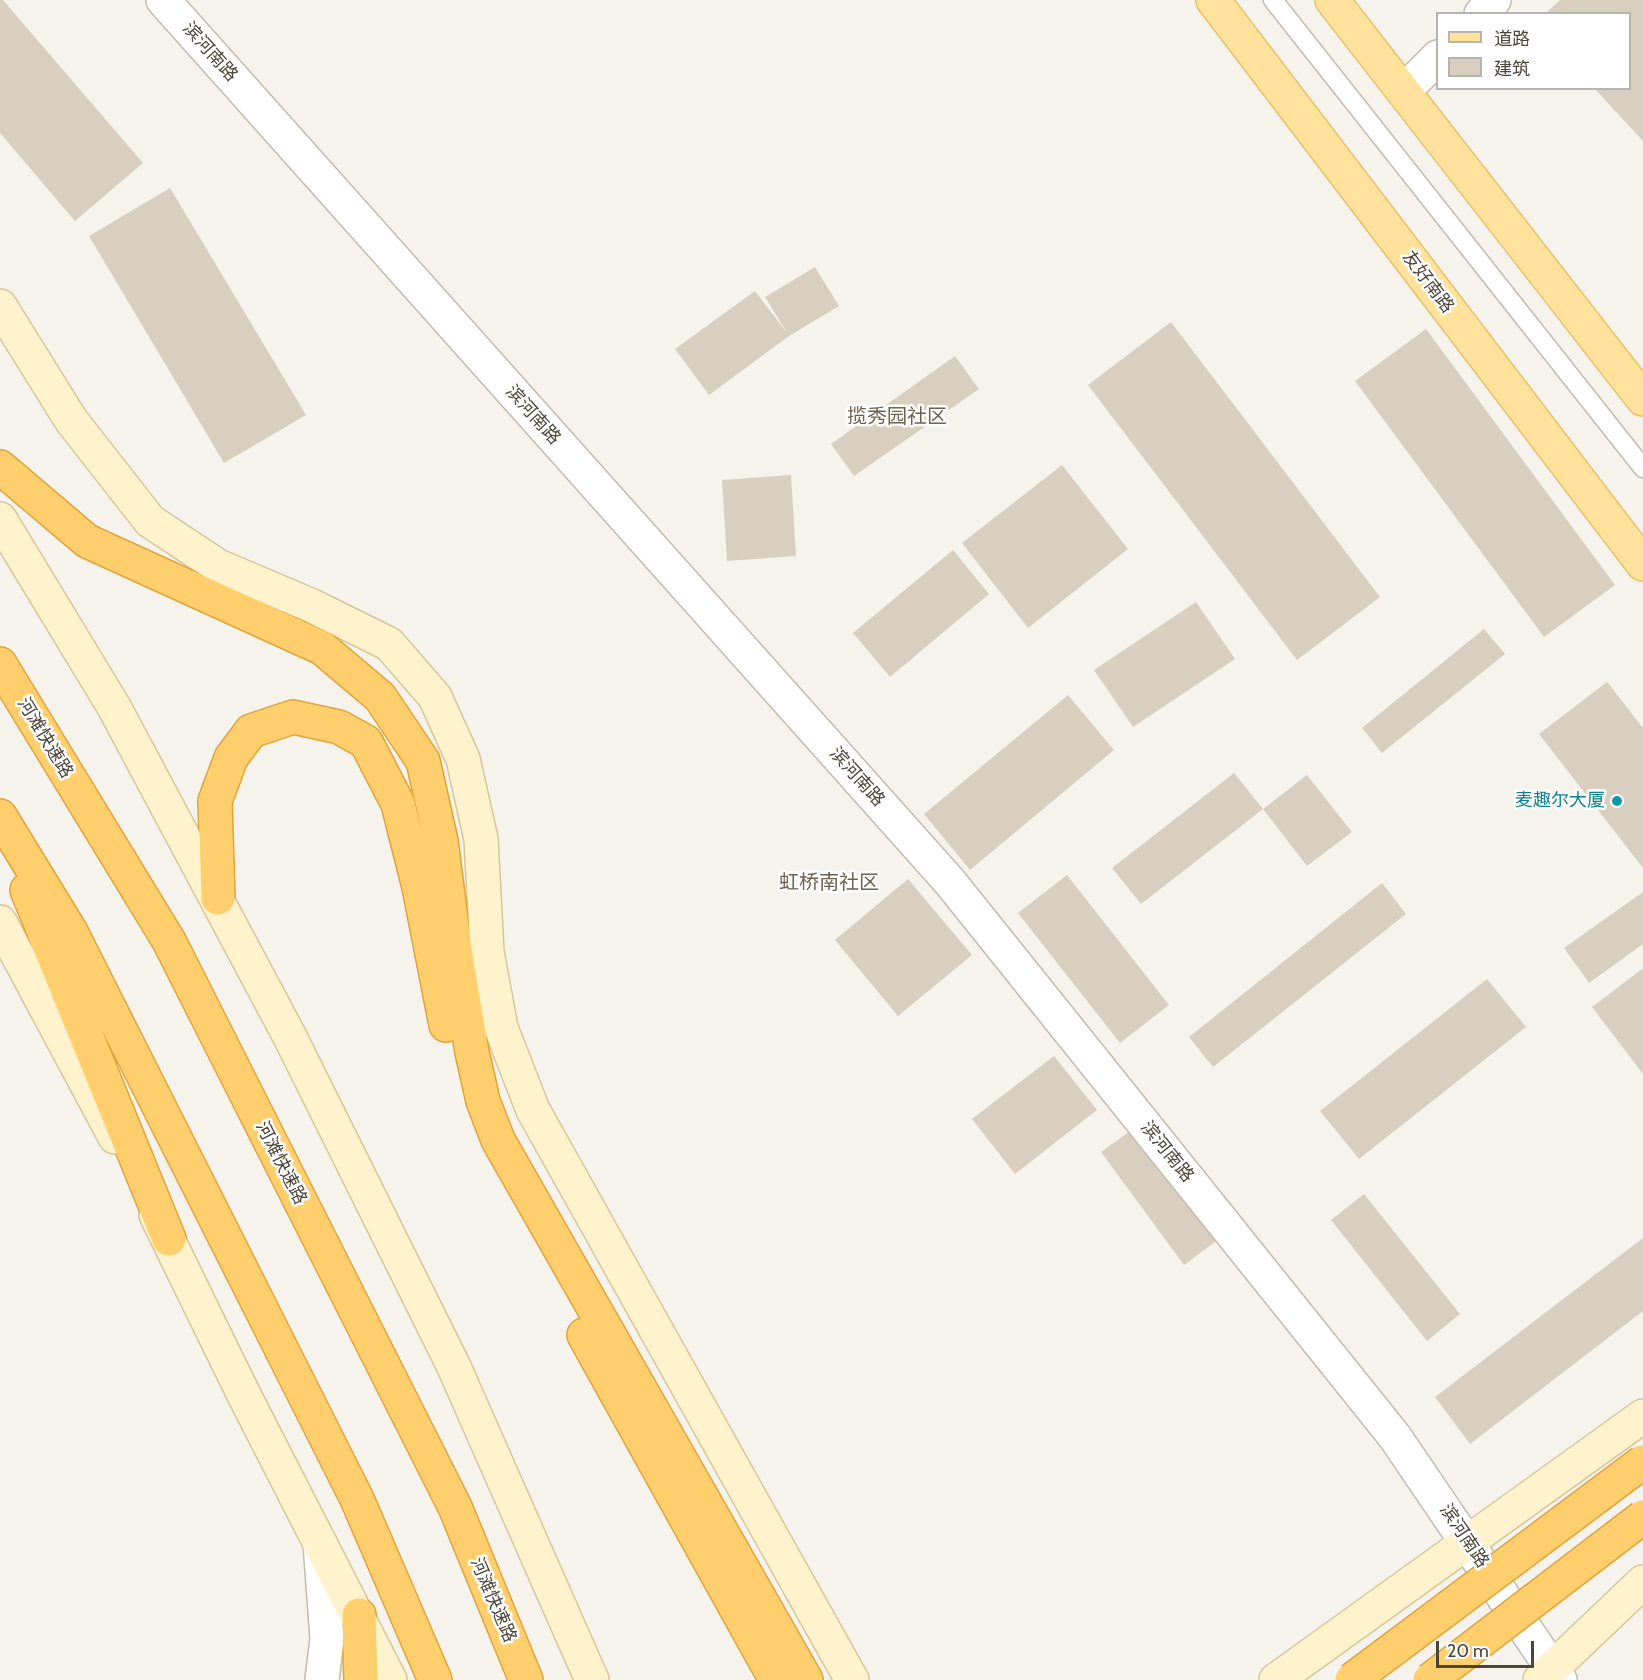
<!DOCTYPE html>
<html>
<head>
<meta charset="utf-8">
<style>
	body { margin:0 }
	#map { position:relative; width:1643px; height:1680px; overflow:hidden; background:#f6f3ec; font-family:Cabin,"Noto Sans SC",sans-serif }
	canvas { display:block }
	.legend { position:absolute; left:1436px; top:12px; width:195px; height:78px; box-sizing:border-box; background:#fff; border:2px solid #b7b4b0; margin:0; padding:8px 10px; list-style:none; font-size:18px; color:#4b4439 }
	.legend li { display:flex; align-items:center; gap:12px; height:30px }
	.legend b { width:30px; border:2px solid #b7b4b0 }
	.scale { position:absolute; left:1436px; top:1641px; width:98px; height:27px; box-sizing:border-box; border:3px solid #4b4439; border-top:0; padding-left:8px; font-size:18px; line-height:21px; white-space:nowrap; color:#4b4439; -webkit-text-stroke:4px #fff; paint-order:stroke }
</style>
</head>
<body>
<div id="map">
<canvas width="1643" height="1680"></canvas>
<ul class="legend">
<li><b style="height:8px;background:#ffe39c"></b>道路</li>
<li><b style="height:16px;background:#d8cfc1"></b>建筑</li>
</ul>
<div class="scale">20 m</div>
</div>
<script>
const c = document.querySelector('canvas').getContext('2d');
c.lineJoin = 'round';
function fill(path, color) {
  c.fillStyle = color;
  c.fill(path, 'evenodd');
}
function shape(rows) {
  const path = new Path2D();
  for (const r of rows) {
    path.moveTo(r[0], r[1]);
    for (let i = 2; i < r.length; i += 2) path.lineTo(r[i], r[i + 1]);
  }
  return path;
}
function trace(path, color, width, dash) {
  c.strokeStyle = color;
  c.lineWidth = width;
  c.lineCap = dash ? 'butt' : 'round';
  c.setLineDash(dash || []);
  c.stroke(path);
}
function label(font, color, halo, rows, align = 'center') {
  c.font = font + ' Cabin,"Noto Sans SC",sans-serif';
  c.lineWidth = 5;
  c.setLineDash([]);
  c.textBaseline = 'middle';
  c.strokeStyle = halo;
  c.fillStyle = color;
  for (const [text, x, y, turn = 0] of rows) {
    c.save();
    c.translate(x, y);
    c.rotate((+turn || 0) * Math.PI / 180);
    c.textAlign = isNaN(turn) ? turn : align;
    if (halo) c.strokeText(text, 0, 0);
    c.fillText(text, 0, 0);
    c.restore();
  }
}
fill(shape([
	[0,0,3,0,143,163,75,221,0,133],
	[1560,0,1643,0,1643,141,1594,88,1630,88,1630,14,1545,14],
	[170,188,306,415,224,463,89,236],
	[815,267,839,306,789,336,709,395,675,349,755,291,787,333,765,297],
	[1171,322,1380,597,1297,660,1088,385],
	[1426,329,1615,585,1544,637,1355,381],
	[955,356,979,389,854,476,831,444],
	[1062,465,1128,549,1028,628,962,543],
	[791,475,796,556,727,561,722,480],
	[953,550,989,594,890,677,853,633],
	[1196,602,1235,659,1133,727,1094,670],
	[1484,629,1505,654,1382,753,1362,728],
	[1607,682,1643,728,1643,868,1539,734],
	[1068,695,1114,750,970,870,924,814],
	[1234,773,1263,809,1307,775,1352,832,1307,866,1263,809,1141,904,1112,868],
	[1067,875,1169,1005,1120,1043,1018,913],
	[908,879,972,955,898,1016,835,940],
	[1382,883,1406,914,1213,1067,1189,1037],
	[1643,892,1643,944,1589,983,1564,948],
	[1642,969,1643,971,1643,1074,1592,1007],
	[1487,979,1526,1027,1359,1159,1320,1111],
	[1054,1056,1097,1110,1015,1174,972,1119],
	[1141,1123,1223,1236,1184,1265,1101,1152],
	[1364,1194,1460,1314,1427,1341,1331,1220],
	[1643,1238,1643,1311,1470,1444,1435,1397]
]), '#d8cfc1');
const lane = shape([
	[1273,0,1643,468]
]);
const street = shape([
	[163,0,950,882,1395,1437,1560,1680],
	[1481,14,1494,0],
	[1404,91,1438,57],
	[320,1543,327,1639,322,1680]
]);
const secondary = shape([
	[0,306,71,420,150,521,218,566,310,605,389,644,435,697,463,759,481,839,487,952,501,1028,533,1110,852,1680],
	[0,519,114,707,290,1037,454,1367,592,1680],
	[0,922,115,1137],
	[156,1215,243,1393,390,1680],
	[1276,1680,1643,1416],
	[1540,1680,1643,1582]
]);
const primary = shape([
	[1213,0,1643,564],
	[1332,0,1643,399]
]);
const highway = shape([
	[0,467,87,541,322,648,380,697,423,761,441,841,455,950,472,1052,483,1101,498,1140,806,1680],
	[0,664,169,941,455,1507,526,1680],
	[0,816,71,932,357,1499,435,1680],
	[27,890,169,1239],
	[218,898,215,801,231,758,251,731,293,717,339,727,366,742,398,804,419,887,446,1025],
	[584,1335,776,1680],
	[359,1615,361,1680]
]);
trace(lane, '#c2bbae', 21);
trace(street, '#c2bbae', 36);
trace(secondary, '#d6c79b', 36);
trace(primary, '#e6c16a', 36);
trace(highway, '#e0a43c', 36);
trace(lane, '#fff', 18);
trace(street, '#fff', 33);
trace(secondary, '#fff3cd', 33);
trace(primary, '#ffe39c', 33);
trace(highway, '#ffcf6e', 33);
const highwayBridge = shape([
	[1352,1680,1643,1462],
	[1430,1680,1643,1517]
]);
trace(highwayBridge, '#e0a43c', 36, []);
trace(highwayBridge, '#ffcf6e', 33);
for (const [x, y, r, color] of [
	[1617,801,6,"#0f9aa8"]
]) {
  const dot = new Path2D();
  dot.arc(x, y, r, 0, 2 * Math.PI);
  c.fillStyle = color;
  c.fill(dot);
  trace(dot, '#fff', 2);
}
label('18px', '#4b4439', '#fff', [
	["滨河南路",210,52,48],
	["友好南路",1428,282,53],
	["滨河南路",533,415,48],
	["河滩快速路",45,738,59],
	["滨河南路",857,777,48],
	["滨河南路",1167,1152,51],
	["河滩快速路",281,1163,63],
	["滨河南路",1464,1536,56],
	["河滩快速路",493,1600,67]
]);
label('18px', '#0d838f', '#fff', [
	["麦趣尔大厦",1605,801]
], 'right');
label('20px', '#6e6250', '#fff', [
	["揽秀园社区",897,417],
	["虹桥南社区",829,883]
]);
</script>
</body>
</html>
